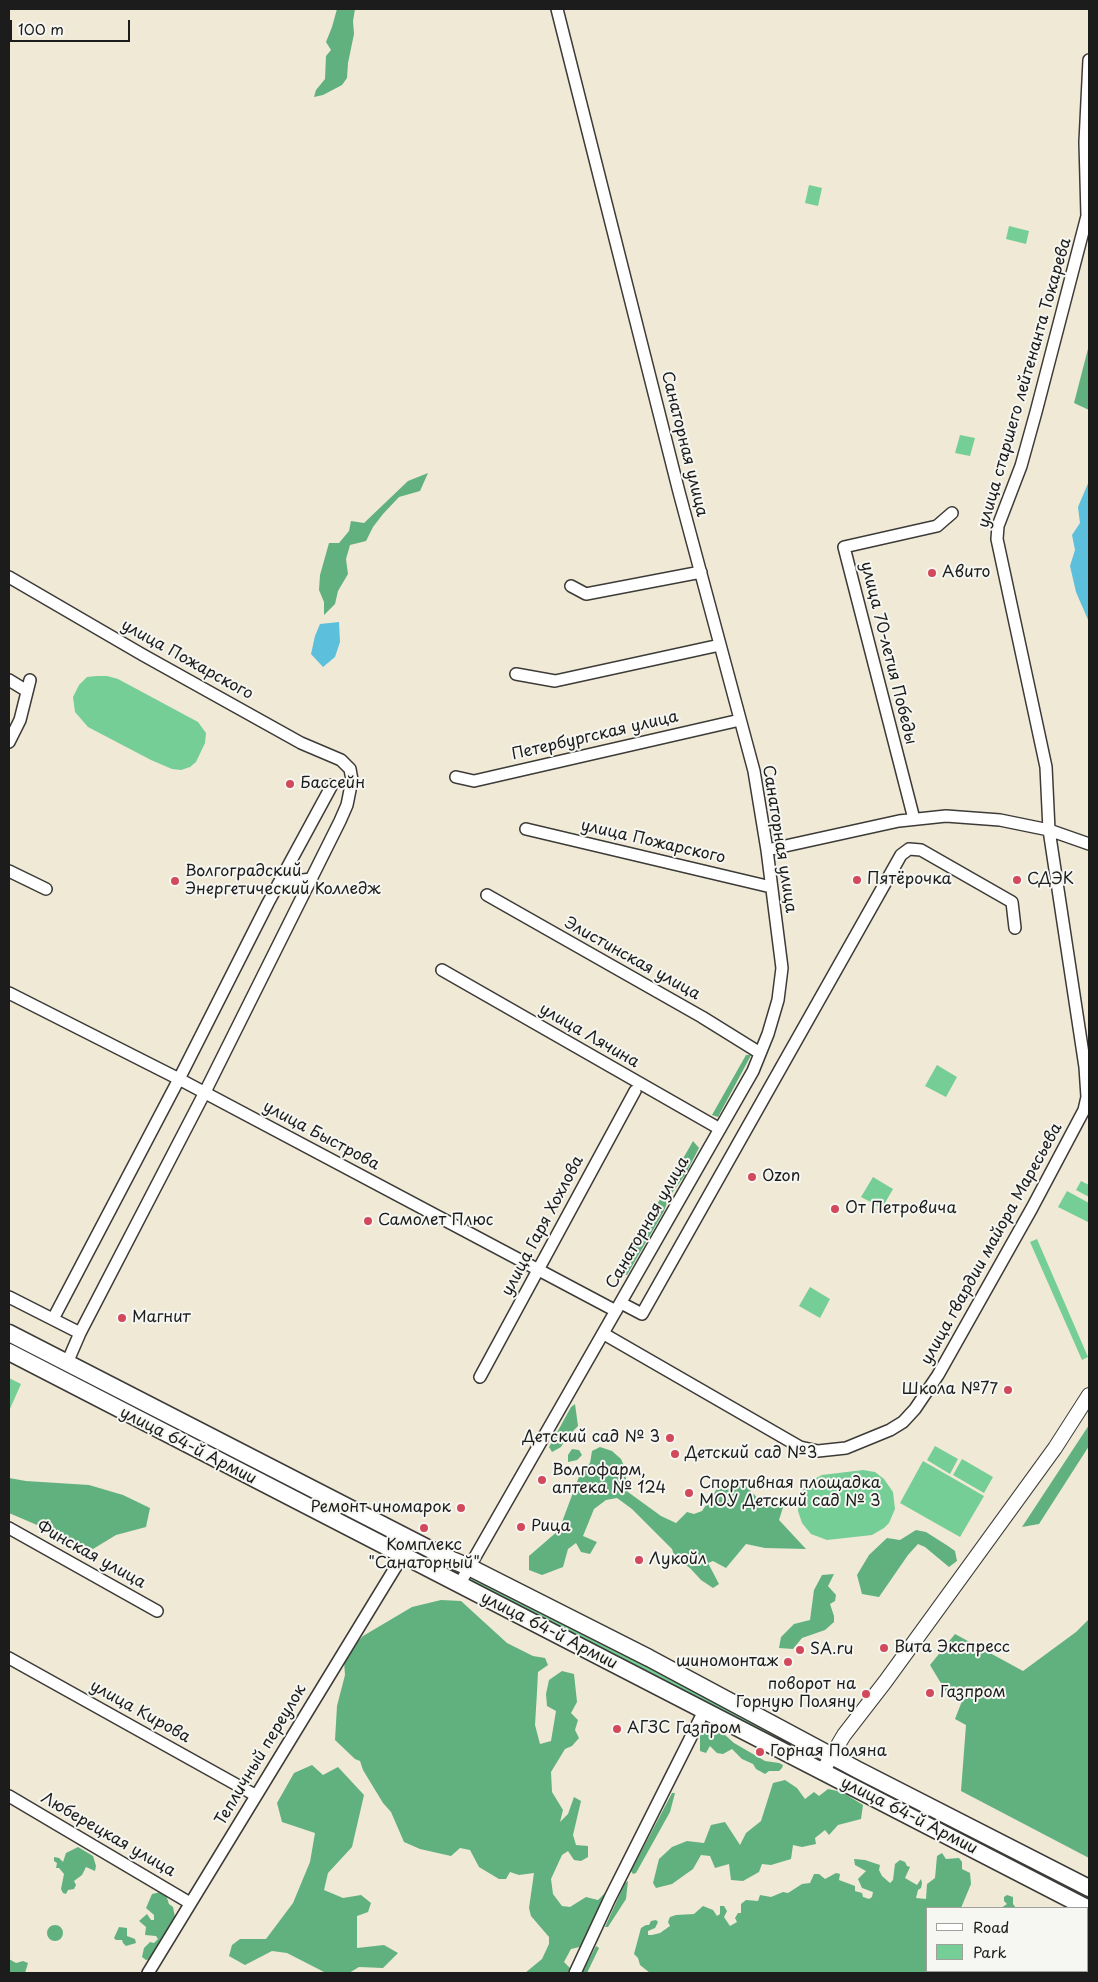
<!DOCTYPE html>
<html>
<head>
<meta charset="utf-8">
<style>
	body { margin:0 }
	#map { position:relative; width:1098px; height:1982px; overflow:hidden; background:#f0e9d5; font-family:"Playpen Sans",sans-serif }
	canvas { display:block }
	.frame { position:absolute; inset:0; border:10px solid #1c1c1c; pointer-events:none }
	.legend { position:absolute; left:926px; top:1907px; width:162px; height:65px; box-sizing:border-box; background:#f6f6f2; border:1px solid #9f9f9c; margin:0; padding:6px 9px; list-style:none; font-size:15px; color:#1c1c1c }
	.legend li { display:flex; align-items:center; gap:10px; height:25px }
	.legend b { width:25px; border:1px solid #9f9f9c }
	.scale { position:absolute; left:10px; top:20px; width:120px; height:22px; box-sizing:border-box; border:2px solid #1c1c1c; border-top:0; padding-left:6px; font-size:15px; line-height:18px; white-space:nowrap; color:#1c1c1c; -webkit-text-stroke:4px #f6f6f2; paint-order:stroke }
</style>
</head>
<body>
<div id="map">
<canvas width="1098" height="1982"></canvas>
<div class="frame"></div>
<ul class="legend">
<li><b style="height:6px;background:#fff"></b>Road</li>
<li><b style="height:14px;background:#75ce95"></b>Park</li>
</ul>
<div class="scale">100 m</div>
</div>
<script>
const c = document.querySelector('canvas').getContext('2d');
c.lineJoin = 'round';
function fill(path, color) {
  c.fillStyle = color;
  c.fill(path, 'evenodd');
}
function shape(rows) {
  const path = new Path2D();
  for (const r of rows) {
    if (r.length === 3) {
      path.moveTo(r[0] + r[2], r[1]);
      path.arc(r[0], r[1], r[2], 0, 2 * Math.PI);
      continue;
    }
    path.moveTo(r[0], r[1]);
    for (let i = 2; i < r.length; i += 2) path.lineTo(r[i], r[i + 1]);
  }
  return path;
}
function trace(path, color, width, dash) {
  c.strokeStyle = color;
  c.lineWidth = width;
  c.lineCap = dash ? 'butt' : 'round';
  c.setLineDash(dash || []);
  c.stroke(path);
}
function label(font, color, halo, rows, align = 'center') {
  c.font = font + ' "Playpen Sans",sans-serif';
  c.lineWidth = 4;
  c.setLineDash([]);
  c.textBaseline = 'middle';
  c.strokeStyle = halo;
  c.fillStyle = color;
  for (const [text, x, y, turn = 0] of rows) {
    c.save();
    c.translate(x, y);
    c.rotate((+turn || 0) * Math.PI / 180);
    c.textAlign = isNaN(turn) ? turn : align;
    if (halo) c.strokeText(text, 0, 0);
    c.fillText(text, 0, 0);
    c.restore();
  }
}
fill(shape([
	[809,185,822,188,818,206,805,203],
	[1009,226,1029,231,1026,244,1006,239],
	[960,435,975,438,970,456,955,453],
	[97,676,107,676,118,679,198,722,206,733,205,743,196,762,190,767,181,770,172,769,151,760,88,727,75,712,73,697,79,685,87,677],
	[937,1065,957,1077,946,1097,925,1086],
	[873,1177,893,1189,882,1208,861,1197],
	[1081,1181,1089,1185,1089,1197,1076,1190],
	[1067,1191,1089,1203,1088,1222,1058,1207],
	[1037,1239,1088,1357,1082,1360,1030,1242],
	[810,1287,830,1299,820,1318,799,1306],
	[9,1338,457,1571,451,1572,9,1344],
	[9,1378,21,1384,9,1411],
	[935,1446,958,1459,950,1474,927,1460],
	[962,1459,993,1477,984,1493,953,1475],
	[923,1461,984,1496,960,1537,900,1503],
	[863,1470,875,1472,884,1479,893,1492,895,1509,889,1523,884,1528,872,1535,827,1540,811,1534,802,1523,798,1511,799,1498,805,1486,814,1479,822,1475],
	[473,1577,817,1755,817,1758,815,1759,471,1582,471,1579],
	[832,1765,1089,1896,1089,1901,835,1768]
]), '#75ce95');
fill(shape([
	[337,9,355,9,353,21,354,34,348,63,347,78,342,85,323,95,314,97,316,90,325,79,326,56,331,50,326,42,332,27],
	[1089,345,1089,410,1074,403],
	[428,473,420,491,399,497,383,514,373,527,366,541,350,545,346,559,348,574,338,591,335,604,324,615,324,602,319,590,320,575,329,543,339,543,349,531,351,521,364,523,408,481],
	[746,1055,751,1055,749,1059,718,1117,712,1115],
	[693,1141,699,1148,685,1175,669,1197,664,1211,627,1275,618,1273],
	[575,1404,578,1426,566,1438,561,1447,552,1452,549,1447,571,1407],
	[1089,1425,1089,1446,1039,1524,1022,1527],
	[600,1447,612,1451,621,1459,624,1466,628,1492,661,1516,676,1523,687,1512,694,1514,702,1511,719,1486,745,1485,766,1507,785,1501,779,1520,806,1549,765,1548,746,1544,726,1568,713,1561,708,1563,719,1584,713,1588,701,1580,690,1568,675,1558,672,1549,632,1509,617,1498,606,1500,594,1509,583,1536,597,1542,590,1554,581,1552,576,1543,568,1549,563,1567,542,1575,529,1570,529,1556,559,1530,580,1474,590,1463,592,1451],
	[572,1449,579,1450,582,1455,577,1460,568,1462,568,1455],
	[9,1478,26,1481,89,1485,123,1495,150,1508,146,1527,116,1535,93,1549,9,1513],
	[916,1530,926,1532,948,1546,955,1551,957,1561,949,1567,925,1547,918,1544,908,1555,879,1597,862,1594,857,1575,869,1555,887,1538,900,1540],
	[834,1574,828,1586,836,1595,835,1601,830,1604,834,1616,834,1622,825,1630,802,1638,793,1649,779,1648,781,1637,794,1624,810,1620,814,1590,822,1575],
	[441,1600,461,1601,507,1643,533,1656,545,1658,548,1665,538,1672,537,1692,535,1725,540,1744,551,1741,556,1711,547,1706,546,1694,549,1680,562,1671,574,1674,577,1702,571,1713,578,1720,575,1730,579,1738,572,1746,565,1749,551,1772,552,1792,563,1810,560,1822,568,1814,574,1797,581,1801,573,1835,576,1845,588,1846,588,1857,581,1861,574,1860,568,1851,562,1855,551,1879,553,1894,562,1906,570,1907,586,1897,598,1900,610,1888,584,1946,571,1949,564,1962,570,1968,567,1973,525,1973,542,1959,549,1944,549,1937,531,1916,529,1908,534,1873,519,1875,510,1872,506,1879,499,1879,479,1867,470,1850,460,1848,451,1856,420,1849,404,1842,391,1812,383,1803,363,1770,360,1761,355,1759,335,1740,337,1706,345,1675,344,1661,351,1649,363,1636,412,1607],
	[1089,1619,1089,1858,961,1791,966,1725,955,1719,962,1701,948,1695,930,1665,955,1634,1023,1671,1076,1632],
	[705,1724,715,1726,734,1743,765,1761,779,1763,783,1765,782,1768,779,1771,769,1771,765,1774,756,1769,753,1764,742,1759,732,1749,723,1754,717,1753,710,1746,706,1753,700,1751,700,1733,701,1728],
	[312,1765,323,1775,338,1767,364,1795,352,1847,328,1873,324,1890,343,1898,361,1895,371,1903,368,1912,357,1916,357,1948,384,1945,398,1953,383,1968,359,1967,349,1973,326,1973,287,1953,272,1951,245,1965,229,1956,232,1945,240,1939,266,1939,293,1903,310,1862,315,1833,282,1822,277,1803,294,1773],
	[785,1780,797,1788,805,1799,814,1792,819,1796,828,1789,842,1792,863,1805,861,1819,838,1825,829,1835,825,1830,815,1838,816,1844,802,1847,793,1845,791,1859,771,1865,762,1864,759,1872,743,1881,731,1880,729,1864,715,1868,710,1856,701,1855,693,1869,672,1884,656,1888,653,1883,659,1859,672,1847,687,1841,704,1843,711,1825,725,1822,740,1845,746,1833,761,1821,773,1783],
	[672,1793,675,1793,670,1812,636,1873,633,1874,631,1871],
	[78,1847,93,1856,96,1866,95,1871,86,1867,82,1875,74,1881,76,1885,74,1889,68,1890,66,1894,63,1893,61,1889,64,1874,59,1868,56,1868,57,1863,54,1861,54,1857,59,1858,63,1862,66,1853],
	[942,1853,946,1859,959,1858,962,1862,962,1869,970,1873,971,1884,961,1908,927,1908,927,1971,1015,1971,1015,1973,650,1973,640,1965,638,1958,634,1954,641,1928,646,1925,649,1925,651,1921,656,1920,658,1922,655,1928,648,1931,648,1935,652,1935,660,1933,670,1926,668,1922,670,1917,676,1915,694,1914,703,1906,713,1910,717,1916,720,1914,720,1906,724,1906,727,1911,724,1917,730,1926,737,1922,735,1918,738,1913,741,1913,741,1904,746,1900,758,1901,760,1895,771,1897,783,1892,788,1893,802,1884,810,1883,814,1874,819,1874,825,1879,836,1873,840,1874,839,1880,855,1886,855,1891,862,1893,863,1897,869,1899,872,1897,873,1892,862,1888,858,1879,866,1871,855,1865,854,1859,865,1860,880,1865,879,1870,882,1876,890,1883,893,1880,895,1864,900,1860,905,1862,907,1866,910,1867,905,1878,917,1885,921,1879,922,1883,921,1888,918,1890,916,1898,926,1899,927,1884,935,1878,937,1856],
	[628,1881,626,1899,608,1927,605,1927,625,1883],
	[161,1892,166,1895,169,1904,173,1907,175,1917,173,1923,151,1959,146,1960,142,1957,144,1948,150,1942,154,1943,158,1939,156,1936,145,1935,146,1927,139,1921,147,1914,151,1920,154,1920,154,1915,146,1908,152,1894],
	[1007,1895,1013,1897,1013,1904,1016,1908,1001,1908,1007,1904,1004,1901,1004,1897],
	[55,1933,8],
	[119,1927,127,1928,127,1936,135,1939,136,1943,126,1946,123,1943,122,1940,116,1940,114,1938],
	[1087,1945,1089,1950,1089,1973,1066,1973,1066,1971,1087,1971],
	[596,1946,599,1948,587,1973,582,1973],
	[9,1959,16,1963,23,1961,28,1963,25,1973,9,1973]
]), '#60b17e');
fill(shape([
	[1089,481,1089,622,1076,592,1070,566,1075,550,1072,535,1080,523,1078,507],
	[339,622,340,642,335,657,323,667,311,654,315,636,320,624]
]), '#5cbfdb');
const minor = shape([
	[9,577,143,655,301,743,341,760,350,769,352,780,347,805,340,821,205,1092,80,1333,67,1363],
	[571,586,586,594,701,572],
	[516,674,555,681,720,645],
	[9,680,27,691],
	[9,742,20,720,30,680],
	[456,777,474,781,740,720],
	[914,819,844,547,937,526,952,513],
	[526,829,771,887],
	[767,850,899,821,946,816,1000,820,1049,830,1089,844],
	[9,871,46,889],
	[279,883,311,879],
	[487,895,702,1017,760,1053],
	[442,970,720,1129],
	[9,993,179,1079,616,1311],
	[9,1297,80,1333],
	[621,1303,642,1314,901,855,909,849,921,850,1012,902,1015,928],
	[53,1319,179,1079,268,903,332,785],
	[604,1334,800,1447,818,1451,846,1448,890,1430,903,1422,915,1409,938,1375,1032,1208,1084,1110,1087,1097,1085,1067,1049,830,1046,767,997,539,998,526,1021,466,1036,412,1087,216,1085,142,1089,60],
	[480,1377,635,1091],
	[9,1528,157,1611],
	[459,1585,753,1071,768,1034,778,1000,782,968,767,850,754,771,679,492,557,9],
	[9,1658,255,1795],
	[9,1796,190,1903],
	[148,1973,403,1555],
	[575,1973,610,1898,704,1711]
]);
const major = shape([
	[822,1772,844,1735,885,1682,1055,1448,1089,1395]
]);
const highway = shape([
	[9,1333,447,1558,469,1567,649,1658,858,1770,1089,1888],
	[9,1352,1089,1909]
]);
trace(minor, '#3c3b38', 14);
trace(major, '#3c3b38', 16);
trace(highway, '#3c3b38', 19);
trace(minor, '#fff', 11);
trace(major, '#fff', 14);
trace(highway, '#fff', 16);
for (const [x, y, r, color] of [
	[932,573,5,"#d1495b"],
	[290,784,5,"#d1495b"],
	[857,880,5,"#d1495b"],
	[1017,880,5,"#d1495b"],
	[175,881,5,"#d1495b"],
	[752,1177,5,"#d1495b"],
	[835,1209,5,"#d1495b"],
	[368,1221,5,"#d1495b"],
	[122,1318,5,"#d1495b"],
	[1008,1390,5,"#d1495b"],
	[670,1438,5,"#d1495b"],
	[675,1454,5,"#d1495b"],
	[542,1480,5,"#d1495b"],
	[689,1493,5,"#d1495b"],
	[461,1508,5,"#d1495b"],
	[521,1527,5,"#d1495b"],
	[424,1528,5,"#d1495b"],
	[639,1560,5,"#d1495b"],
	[884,1648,5,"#d1495b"],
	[800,1650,5,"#d1495b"],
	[788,1662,5,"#d1495b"],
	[930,1693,5,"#d1495b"],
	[866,1694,5,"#d1495b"],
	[617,1729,5,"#d1495b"],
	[760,1752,5,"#d1495b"]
]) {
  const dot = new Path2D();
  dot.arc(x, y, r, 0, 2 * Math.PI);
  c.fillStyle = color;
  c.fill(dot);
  trace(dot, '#f6f6f2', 2);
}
label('16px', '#1c1c1c', '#f6f6f2', [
	["улица старшего лейтенанта Токарева",1025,383,-74],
	["Санаторная улица",684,444,76],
	["улица 70-летия Победы",888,653,76],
	["улица Пожарского",187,660,29],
	["Петербургская улица",595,736,-13],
	["Санаторная улица",779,839,81],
	["улица Пожарского",653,842,13],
	["Элистинская улица",632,959,29],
	["улица Лячина",589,1036,30],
	["улица Быстрова",321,1136,28],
	["Санаторная улица",648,1223,-60],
	["улица Гаря Хохлова",543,1226,-62],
	["улица гвардии майора Маресьева",992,1244,-61],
	["улица 64-й Армии",188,1446,27],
	["Финская улица",91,1555,29],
	["улица 64-й Армии",549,1631,27],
	["улица Кирова",140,1712,29],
	["Тепличный переулок",261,1755,-59],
	["улица 64-й Армии",909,1816,27],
	["Люберецкая улица",108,1835,30]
]);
label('16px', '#1c1c1c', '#f6f6f2', [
	["Авито",942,573],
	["Бассейн",300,784],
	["Волгоградский",185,872],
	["Энергетический Колледж",185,890],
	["Пятёрочка",867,880],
	["СДЭК",1027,880],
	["Ozon",762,1177],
	["От Петровича",845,1209],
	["Самолет Плюс",378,1221],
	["Магнит",132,1318],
	["Школа №77",998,1390,"right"],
	["Детский сад № 3",660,1438,"right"],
	["Детский сад №3",685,1454],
	["Волгофарм,",552,1471],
	["аптека № 124",552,1489],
	["Спортивная площадка",699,1484],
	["МОУ Детский сад № 3",699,1502],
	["Ремонт иномарок",451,1508,"right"],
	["Рица",531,1527],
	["Комплекс",424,1546,"center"],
	["\"Санаторный\"",424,1564,"center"],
	["Лукойл",649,1560],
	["Вита Экспресс",894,1648],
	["SA.ru",810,1650],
	["шиномонтаж",778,1662,"right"],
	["поворот на",856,1685,"right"],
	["Горную Поляну",856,1703,"right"],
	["Газпром",940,1693],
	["АГЗС Газпром",627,1729],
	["Горная Поляна",770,1752]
], 'left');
</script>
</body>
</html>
